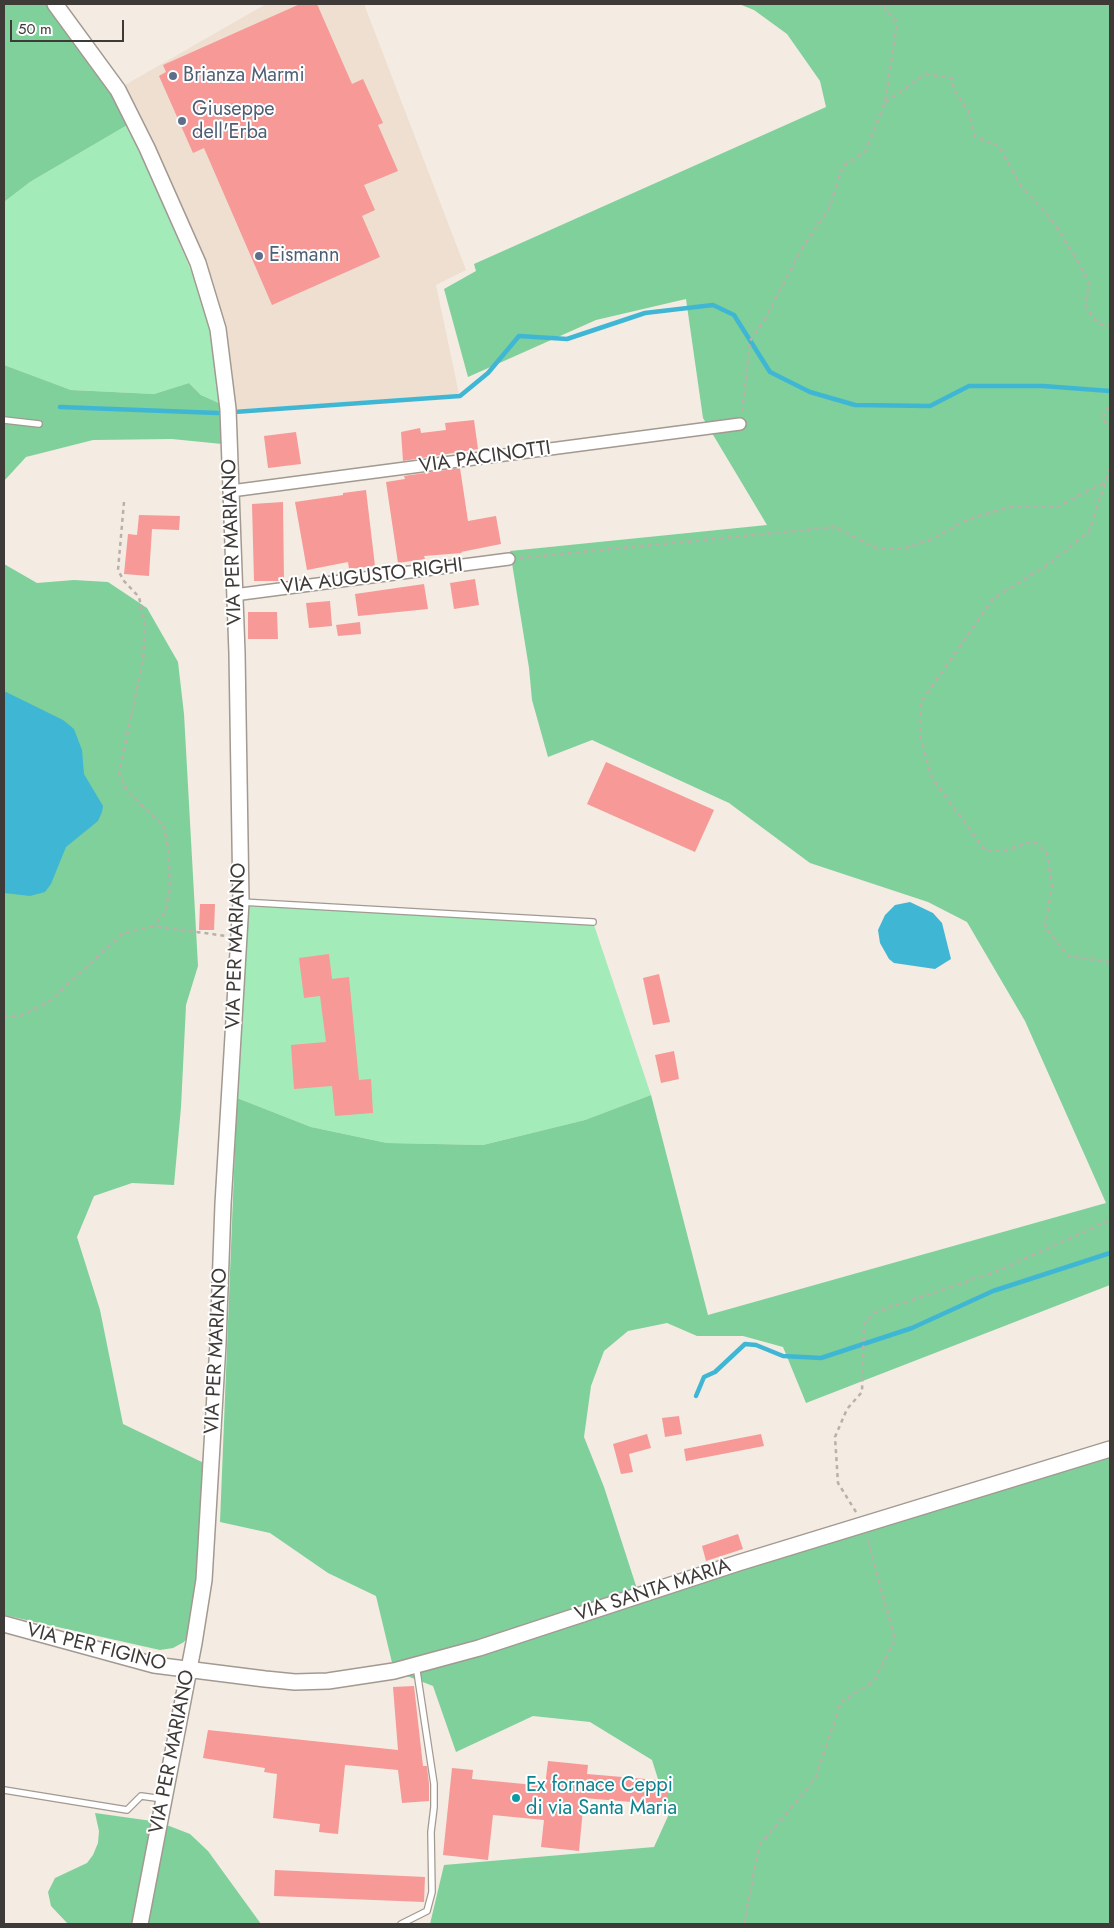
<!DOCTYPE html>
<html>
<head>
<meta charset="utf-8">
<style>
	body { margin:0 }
	#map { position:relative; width:1114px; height:1928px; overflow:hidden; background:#f4ebe2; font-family:Jost,sans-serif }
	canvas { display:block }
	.frame { position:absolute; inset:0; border:5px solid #3e3a37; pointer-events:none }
	.scale { position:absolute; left:10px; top:20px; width:114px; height:22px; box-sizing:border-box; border:2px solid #3e3a37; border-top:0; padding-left:6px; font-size:15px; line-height:18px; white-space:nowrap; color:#3e3a37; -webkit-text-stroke:4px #fff; paint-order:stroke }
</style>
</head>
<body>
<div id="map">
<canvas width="1114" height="1928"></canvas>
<div class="frame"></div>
<div class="scale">50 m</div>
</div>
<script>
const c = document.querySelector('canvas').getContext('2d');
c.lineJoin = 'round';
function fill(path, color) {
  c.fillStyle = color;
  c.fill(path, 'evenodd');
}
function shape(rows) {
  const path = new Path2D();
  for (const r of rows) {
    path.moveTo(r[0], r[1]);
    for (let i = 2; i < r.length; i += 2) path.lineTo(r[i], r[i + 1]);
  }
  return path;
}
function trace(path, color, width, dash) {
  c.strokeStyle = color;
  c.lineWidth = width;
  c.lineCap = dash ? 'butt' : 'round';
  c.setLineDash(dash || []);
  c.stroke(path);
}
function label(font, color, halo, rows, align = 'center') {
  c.font = font + ' Jost,sans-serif';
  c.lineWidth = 4;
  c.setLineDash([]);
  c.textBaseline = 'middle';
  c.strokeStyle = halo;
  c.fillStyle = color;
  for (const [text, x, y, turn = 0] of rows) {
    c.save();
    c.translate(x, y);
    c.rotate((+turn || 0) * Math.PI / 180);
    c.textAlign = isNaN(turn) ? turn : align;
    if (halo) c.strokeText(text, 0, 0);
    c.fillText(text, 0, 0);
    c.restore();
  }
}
fill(shape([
	[266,4,364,4,466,270,436,285,459,394,234,410,228,348,218,298,152,138,125,85]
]), '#eedfd0');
fill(shape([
	[129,124,206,306,215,353,221,404,201,395,189,383,154,394,71,390,4,365,4,202,30,182],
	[247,903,593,922,651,1095,585,1120,483,1145,387,1143,311,1127,237,1098]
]), '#a3ecb9');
fill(shape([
	[4,4,47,4,103,81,129,124,30,182,4,202],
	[739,4,1110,4,1110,1285,806,1403,783,1347,743,1336,697,1336,667,1323,628,1331,604,1351,591,1386,584,1437,604,1487,638,1592,1110,1450,1110,1924,430,1924,444,1865,654,1847,669,1814,652,1760,590,1722,533,1716,456,1752,433,1686,394,1671,376,1596,328,1573,270,1533,220,1522,237,1098,311,1127,387,1143,483,1145,585,1120,651,1095,708,1315,1106,1203,1025,1021,967,922,928,902,810,863,729,803,592,740,548,757,532,700,529,668,510,551,767,525,703,418,686,299,596,320,468,377,444,289,476,271,474,264,826,107,820,81,787,34,754,10],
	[4,365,71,390,154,394,189,383,201,395,221,404,222,444,172,439,93,440,26,457,4,481],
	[4,564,37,583,74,580,108,582,147,608,178,662,184,714,198,966,186,1005,181,1107,174,1185,132,1183,94,1196,77,1237,100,1310,123,1424,208,1465,204,1529,191,1632,184,1642,173,1648,160,1650,4,1615],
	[95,1813,159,1822,190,1834,208,1851,261,1924,68,1924,51,1906,48,1892,55,1878,87,1863,93,1855,98,1843,99,1831]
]), '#7fd09a');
fill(shape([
	[4,691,63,720,74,729,82,750,84,774,103,806,102,812,98,821,66,847,51,884,45,892,30,896,4,893],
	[910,902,933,913,942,923,951,959,935,969,894,963,889,959,880,943,878,930,885,915,895,905]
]), '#3fb7d4');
trace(shape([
	[60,407,218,413],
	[234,412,460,396,488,373,519,336,567,339,645,313,713,305,734,315,770,372,810,392,855,405,930,406,969,386,1043,386,1110,391],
	[696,1396,704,1377,715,1372,745,1344,756,1345,783,1356,821,1358,912,1328,993,1291,1110,1253]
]), '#3fb7d4', 4.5);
fill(shape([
	[300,4,317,4,352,84,363,79,383,123,378,125,398,171,364,185,375,210,362,216,380,257,272,305,204,148,193,153,159,76,166,72,163,65],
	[474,420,478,449,403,461,401,432,420,428,421,433,446,430,445,423],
	[296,432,301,464,268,468,264,436],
	[460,468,468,521,496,516,501,544,461,552,462,553,424,556,425,559,398,563,386,482,405,479,404,476],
	[366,490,375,566,349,569,348,562,307,570,295,502,343,495,343,493],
	[283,502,284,581,254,581,252,504],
	[139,515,180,516,179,530,152,529,149,576,124,574,128,534,137,535],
	[475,579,479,605,454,609,450,583],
	[424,584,428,609,358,616,355,594],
	[330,601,332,626,309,628,306,603],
	[248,612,277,612,278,639,248,639],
	[360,622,361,634,338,636,336,625],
	[606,762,714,810,695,852,587,804],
	[200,904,215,904,214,930,199,930],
	[329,954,332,979,349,977,359,1080,371,1079,373,1113,335,1116,332,1086,294,1089,291,1045,326,1042,320,996,304,998,299,958],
	[659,974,670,1022,653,1025,643,978],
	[674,1051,679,1079,661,1083,655,1055],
	[679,1416,682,1434,665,1437,662,1418],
	[647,1434,651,1448,629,1454,633,1472,621,1474,613,1444],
	[761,1434,764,1446,686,1461,684,1449],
	[738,1534,743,1549,706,1561,702,1546],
	[414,1686,423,1766,427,1766,429,1784,429,1801,402,1803,398,1770,345,1765,338,1834,319,1832,320,1824,273,1818,277,1774,264,1772,265,1768,203,1758,208,1730,398,1750,393,1687],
	[548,1761,588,1765,587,1774,669,1781,667,1805,584,1798,579,1851,541,1847,544,1820,493,1815,488,1860,443,1855,452,1768,473,1770,472,1779,545,1786],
	[275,1870,425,1877,424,1902,274,1896]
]), '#f69997');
const service = shape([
	[4,420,39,424],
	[241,902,593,922],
	[4,1790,127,1810,141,1796,163,1799],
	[401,1924,427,1911,432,1892,431,1832,434,1807,434,1784,416,1665]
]);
const minor = shape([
	[231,491,740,424],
	[234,595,509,559]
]);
const tertiary = shape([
	[55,4,118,90,147,148,198,263,218,329,228,409,237,653,241,902,223,1204,218,1344,204,1580,194,1643,140,1924],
	[4,1624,154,1665,265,1679,295,1682,328,1681,394,1671,479,1648,738,1563,1110,1449]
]);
trace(service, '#a29991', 8);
trace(minor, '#a29991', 14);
trace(tertiary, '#a29991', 18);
trace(shape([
	[886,102,926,74,952,78,954,90,968,111,975,137,999,146,1022,188,1042,208,1058,229,1089,281,1086,307,1097,323,1110,326],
	[1110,409,1107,409,1102,418,1110,428],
	[742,412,750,341,766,317,801,250,829,208,843,166,865,152,885,102,897,23,881,4],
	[1110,468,1089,531,1050,563,993,599,921,702,920,736,932,778,985,850,1003,851,1034,841,1047,853,1052,885,1045,927,1068,956,1110,962],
	[124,502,118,570,124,581,139,597,145,624,143,660,119,773,127,791,163,825,168,846,170,887,165,912,154,926],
	[520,558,835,527,878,549,905,548,930,540,968,519,1014,506,1057,507,1107,481],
	[4,1016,20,1016,50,1001,123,933,154,926,226,936],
	[856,1512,838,1483,835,1437,847,1409,862,1392,864,1325,873,1313,995,1272,1110,1220],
	[744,1924,759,1846,815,1779,841,1702,874,1681,895,1639,867,1538]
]), '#b8b0a9', 2.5, [4, 4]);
trace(service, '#fff', 5.5);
trace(minor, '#fff', 11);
trace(tertiary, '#fff', 15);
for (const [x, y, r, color] of [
	[173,76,5,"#5c6f8a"],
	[182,121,5,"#5c6f8a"],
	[259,256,5,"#5c6f8a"],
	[516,1798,5,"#0f9aa8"]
]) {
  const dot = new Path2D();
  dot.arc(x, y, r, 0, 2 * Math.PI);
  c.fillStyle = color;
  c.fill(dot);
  trace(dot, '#fff', 2);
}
label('20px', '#4e5e75', '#fff', [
	["Brianza Marmi",183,76],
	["Giuseppe",192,110],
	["dell'Erba",192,133],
	["Eismann",269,256]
], 'left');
label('20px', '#3e3a37', '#fff', [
	["VIA PACINOTTI",485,458,-8],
	["VIA PER MARIANO",233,542,-92],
	["VIA AUGUSTO RIGHI",372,577,-7],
	["VIA PER MARIANO",237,946,-88],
	["VIA PER MARIANO",217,1351,-87],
	["VIA SANTA MARIA",653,1591,-18],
	["VIA PER FIGINO",96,1648,14],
	["VIA PER MARIANO",173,1752,-79]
]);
label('20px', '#0d838f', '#fff', [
	["Ex fornace Ceppi",526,1786],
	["di via Santa Maria",526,1809]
], 'left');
</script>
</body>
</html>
